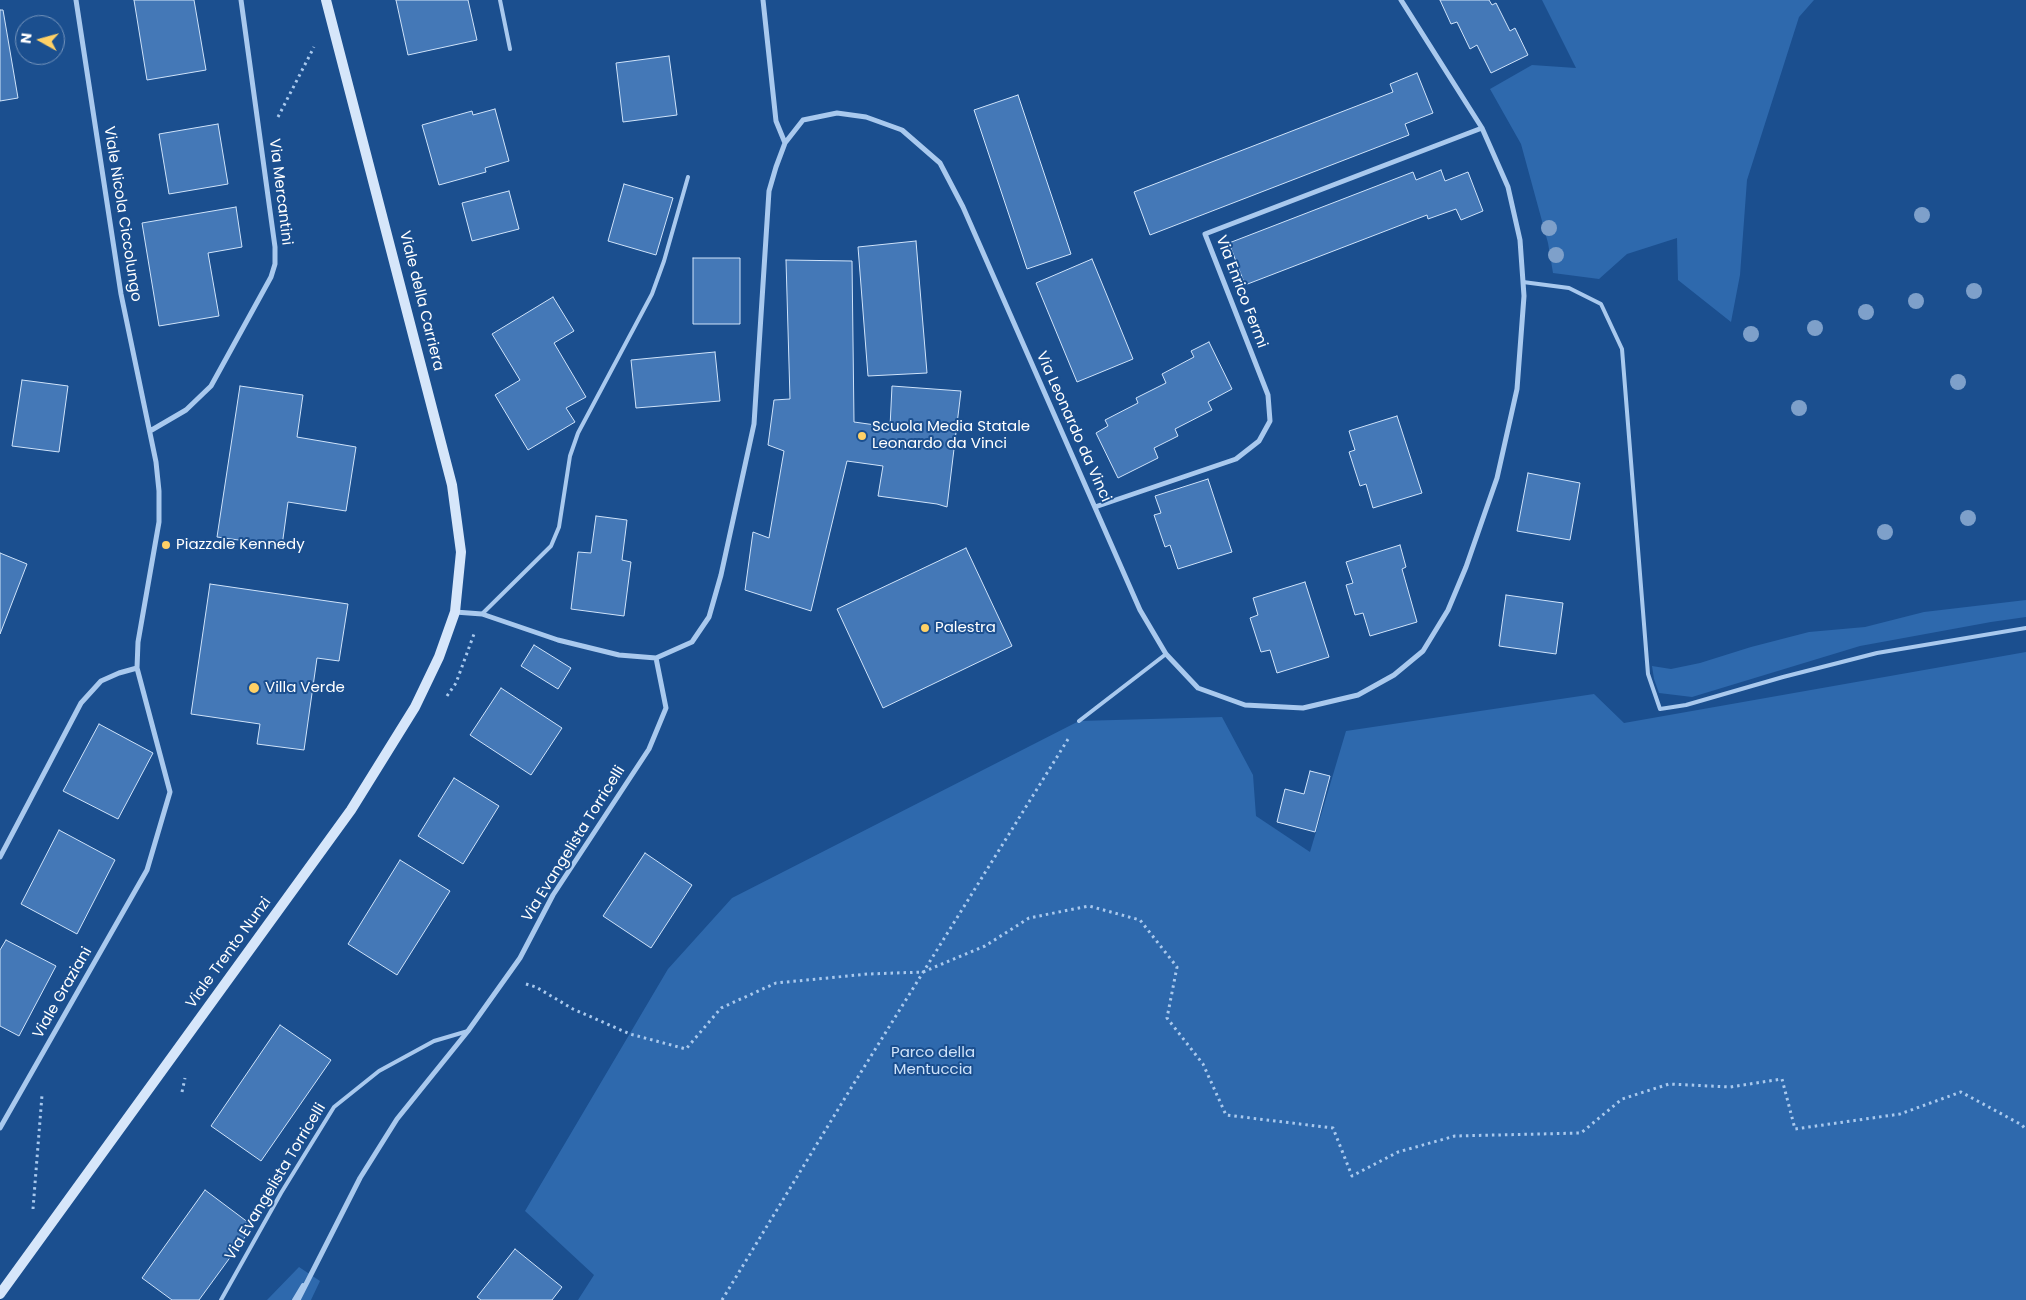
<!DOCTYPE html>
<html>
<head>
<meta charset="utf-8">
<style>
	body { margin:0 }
	#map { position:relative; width:2026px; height:1300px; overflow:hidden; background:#1b4f8f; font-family:Poppins,sans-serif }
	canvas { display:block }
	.north { position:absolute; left:15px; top:15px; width:50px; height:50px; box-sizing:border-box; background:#1b4f8f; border:1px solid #7695bc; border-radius:50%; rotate:277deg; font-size:14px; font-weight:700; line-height:20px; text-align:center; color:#fff }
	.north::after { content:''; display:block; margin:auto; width:18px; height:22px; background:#ffd166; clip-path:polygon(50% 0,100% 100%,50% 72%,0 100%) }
</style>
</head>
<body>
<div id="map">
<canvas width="2026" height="1300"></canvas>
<div class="north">N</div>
</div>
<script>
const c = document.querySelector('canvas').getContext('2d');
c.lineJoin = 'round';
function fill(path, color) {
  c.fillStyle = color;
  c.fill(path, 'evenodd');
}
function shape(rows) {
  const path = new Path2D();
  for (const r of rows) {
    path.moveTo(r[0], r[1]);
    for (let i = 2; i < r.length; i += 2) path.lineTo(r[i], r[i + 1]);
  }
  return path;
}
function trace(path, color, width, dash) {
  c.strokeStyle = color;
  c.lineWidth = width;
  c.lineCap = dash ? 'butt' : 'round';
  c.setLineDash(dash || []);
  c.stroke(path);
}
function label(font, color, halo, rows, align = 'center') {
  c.font = font + ' Poppins,sans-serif';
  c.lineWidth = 4;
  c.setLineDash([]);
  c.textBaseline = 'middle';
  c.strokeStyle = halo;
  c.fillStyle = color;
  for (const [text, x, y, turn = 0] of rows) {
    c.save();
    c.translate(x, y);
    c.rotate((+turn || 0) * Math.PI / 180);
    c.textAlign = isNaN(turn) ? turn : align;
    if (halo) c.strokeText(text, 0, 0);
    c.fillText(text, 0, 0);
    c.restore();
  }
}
fill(shape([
	[1542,0,1814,0,1799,17,1747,180,1740,275,1731,322,1678,280,1677,238,1627,254,1599,279,1553,273,1548,243,1521,144,1490,89,1532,65,1576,68],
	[2026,600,2026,617,1991,622,1860,646,1692,697,1659,693,1654,679,1652,666,1671,669,1700,663,1751,647,1809,632,1865,627,1924,612],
	[2026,652,2026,1300,578,1300,594,1275,525,1211,668,969,732,898,1079,721,1222,717,1253,775,1256,816,1310,852,1346,731,1594,694,1624,723],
	[299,1267,320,1281,311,1300,267,1300]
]), '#2e69ad');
const building = shape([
	[134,0,194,0,206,70,147,80,134,0],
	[396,0,468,0,477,40,408,55,396,0],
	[1440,0,1489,0,1492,5,1496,3,1510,31,1515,28,1528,55,1491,73,1477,45,1470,49,1457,22,1451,24,1440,0],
	[0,10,3,10,18,98,0,101,0,10],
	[669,56,677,115,623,122,616,63,669,56],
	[1417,73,1433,113,1405,124,1409,135,1150,235,1134,192,1393,92,1390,84,1417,73],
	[1018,95,1071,254,1027,269,974,110,1018,95],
	[495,109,509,161,485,168,486,172,439,185,422,125,472,111,473,115,495,109],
	[218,124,228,184,169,194,159,134,218,124],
	[1441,170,1445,181,1468,172,1483,211,1461,220,1456,209,1428,219,1427,215,1245,285,1229,243,1413,172,1416,180,1441,170],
	[624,184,673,198,656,255,608,241,624,184],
	[509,191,519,229,472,241,462,203,509,191],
	[236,207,242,247,208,253,219,316,159,326,142,223,236,207],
	[916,241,927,373,868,376,858,247,916,241],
	[693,258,740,258,740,324,693,324,693,258],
	[1092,259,1133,359,1077,382,1036,283,1092,259],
	[786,260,852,261,854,422,890,427,892,386,961,391,947,507,937,504,878,496,883,466,847,461,811,611,745,590,753,532,769,538,784,451,768,445,774,400,790,399,786,260],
	[553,297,574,331,554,343,586,397,566,408,575,422,528,450,495,395,520,380,492,334,553,297],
	[1209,342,1232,389,1208,402,1212,410,1175,429,1178,436,1154,448,1158,458,1118,478,1096,433,1108,426,1105,420,1138,403,1136,398,1166,383,1162,374,1194,357,1191,351,1209,342],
	[715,352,720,401,636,408,631,360,715,352],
	[22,380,68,386,59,452,12,446,22,380],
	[240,386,303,395,297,437,356,447,346,511,288,502,282,546,217,537,240,386],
	[1397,416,1422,493,1373,508,1366,484,1360,486,1349,452,1355,450,1349,431,1397,416],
	[1528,473,1580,483,1570,540,1517,531,1528,473],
	[1208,479,1232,552,1178,569,1170,545,1165,547,1154,515,1161,513,1155,496,1208,479],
	[596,516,627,520,622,560,631,562,624,616,571,609,578,552,591,553,596,516],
	[1400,545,1406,567,1402,569,1417,622,1370,636,1363,613,1355,615,1346,585,1353,583,1346,562,1400,545],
	[966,548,1012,646,883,708,837,609,966,548],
	[0,553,27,564,0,634,0,553],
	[1305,582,1329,657,1277,673,1270,650,1261,652,1250,618,1258,615,1253,598,1305,582],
	[210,584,348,604,339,661,317,658,304,750,257,744,260,724,191,714,210,584],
	[1506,595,1563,603,1556,654,1499,646,1506,595],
	[534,645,571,668,558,689,521,666,534,645],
	[501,688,562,728,531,775,470,735,501,688],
	[99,724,153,753,118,819,63,791,99,724],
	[1310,771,1330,776,1315,832,1277,822,1285,789,1304,794,1310,771],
	[454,778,499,806,463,864,418,836,454,778],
	[59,830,115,860,77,934,21,904,59,830],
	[645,853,692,885,651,948,603,916,645,853],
	[400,860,450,891,397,975,348,944,400,860],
	[6,940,56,966,19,1036,0,1026,0,950,6,940],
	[280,1025,331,1060,261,1161,211,1126,280,1025],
	[205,1190,253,1226,199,1300,172,1300,142,1278,205,1190],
	[515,1249,562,1287,552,1300,481,1300,477,1297,515,1249]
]);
fill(building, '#4478b7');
trace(building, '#cfe3fa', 1);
trace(shape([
	[278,117,314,47],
	[447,696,456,683,474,634],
	[526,984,536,987,573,1009,630,1034,686,1049,721,1008,776,983,868,974,923,972,985,946,1029,918,1089,906,1140,920,1177,967,1167,1018,1203,1064,1226,1115,1333,1128,1352,1176,1398,1152,1455,1136,1581,1133,1622,1099,1669,1084,1730,1087,1782,1079,1795,1129,1900,1114,1961,1092,2022,1125,2026,1130],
	[182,1092,185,1078],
	[33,1209,42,1095],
	[722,1300,848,1093,1070,736]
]), '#a9c9ee', 3, [2.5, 4]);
trace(shape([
	[500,0,510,49],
	[1523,282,1569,288,1601,304,1622,349,1648,674,1660,709,1686,705,1783,677,1877,653,2026,628],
	[482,614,551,546,559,527,570,456,578,433,652,294,664,261,688,177],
	[1079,721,1166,654],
	[221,1300,281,1193,334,1107,379,1071,434,1041,468,1031],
	[294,1300,303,1285]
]), '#a9c9ee', 4);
trace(shape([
	[763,0,776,121,785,143],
	[150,431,186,410,211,386,271,277,275,264,275,247,241,0],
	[1095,507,1236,459,1259,441,1270,421,1268,395,1205,234,1482,128],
	[455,612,482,614,558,640,619,655,656,658,692,642,709,617,721,575,754,424,769,191,776,167,785,143,803,120,837,113,866,117,902,130,940,163,963,207,1140,610,1166,654,1198,688,1245,705,1303,708,1358,695,1394,675,1423,651,1448,610,1466,567,1497,478,1517,389,1524,296,1520,240,1508,187,1482,128,1401,0],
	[0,857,81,703,101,681,119,673,137,668],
	[0,1128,147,870,170,792,137,668,138,642,159,522,159,491,156,462,121,294,76,0],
	[298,1300,360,1178,397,1119,468,1031,520,958,553,895,649,749,666,708,656,658]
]), '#a9c9ee', 5);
trace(shape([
	[0,1294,351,810,415,707,439,657,455,612,461,552,452,485,326,0]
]), '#d6e6fa', 10);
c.fillStyle = '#7ea0ca';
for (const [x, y] of [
	[1922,215],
	[1549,228],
	[1556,255],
	[1974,291],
	[1916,301],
	[1866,312],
	[1815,328],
	[1751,334],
	[1958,382],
	[1799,408],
	[1968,518],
	[1885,532]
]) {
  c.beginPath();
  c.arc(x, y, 8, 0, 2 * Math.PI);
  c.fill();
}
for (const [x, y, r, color] of [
	[862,436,5,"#ffd166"],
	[166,545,5,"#ffd166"],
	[925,628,5,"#ffd166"],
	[254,688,6,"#ffd166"]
]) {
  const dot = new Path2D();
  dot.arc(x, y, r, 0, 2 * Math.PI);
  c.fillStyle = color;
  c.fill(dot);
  trace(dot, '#1b4f8f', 2);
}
label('15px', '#fff', '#1b4f8f', [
	["Via Mercantini",280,192,83],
	["Viale Nicola Ciccolungo",122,214,81],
	["Via Enrico Fermi",1241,292,69],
	["Viale della Carriera",421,301,76],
	["Via Leonardo da Vinci",1073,427,66],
	["Via Evangelista Torricelli",574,844,-58],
	["Viale Trento Nunzi",229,953,-54],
	["Viale Graziani",63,993,-60],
	["Via Evangelista Torricelli",276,1182,-59]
]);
label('15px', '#fff', '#1b4f8f', [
	["Scuola Media Statale",872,427],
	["Leonardo da Vinci",872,444],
	["Piazzale Kennedy",176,545],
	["Palestra",935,628],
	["Villa Verde",265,688]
], 'left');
label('15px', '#cfe3fa', '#1b4f8f', [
	["Parco della",933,1053],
	["Mentuccia",933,1070]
]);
</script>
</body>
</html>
